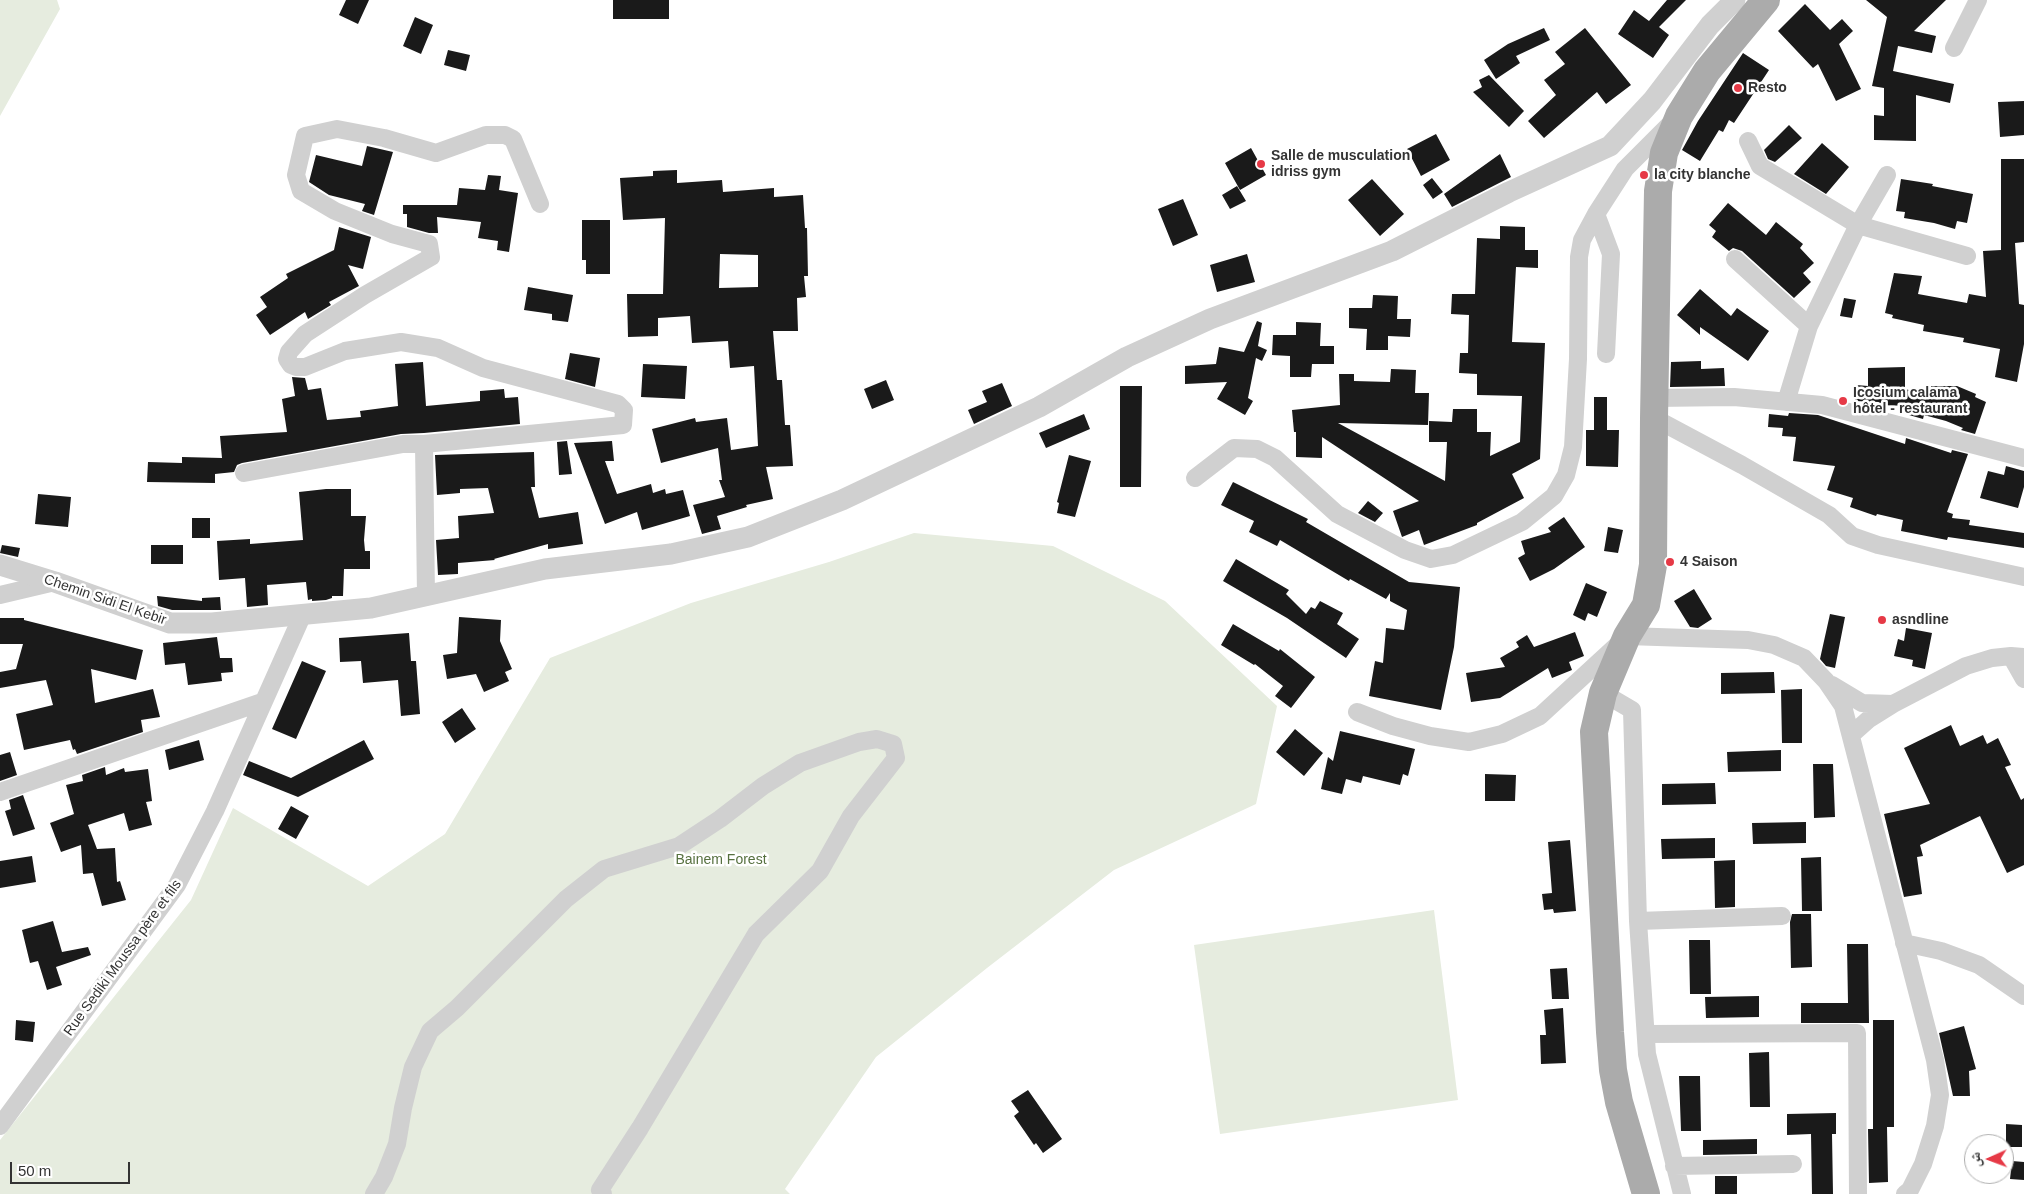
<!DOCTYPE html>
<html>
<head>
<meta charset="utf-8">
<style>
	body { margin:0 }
	#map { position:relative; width:2024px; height:1194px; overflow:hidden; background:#fff; font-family:Arial,"Noto Naskh Arabic",sans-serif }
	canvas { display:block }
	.north { position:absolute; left:1964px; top:1134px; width:50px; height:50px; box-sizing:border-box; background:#fff; border:1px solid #adadad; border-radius:50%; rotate:268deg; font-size:14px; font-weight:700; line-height:20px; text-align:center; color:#333 }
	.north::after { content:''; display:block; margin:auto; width:18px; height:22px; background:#e63946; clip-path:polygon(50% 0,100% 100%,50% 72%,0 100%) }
	.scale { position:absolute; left:10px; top:1162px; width:120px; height:22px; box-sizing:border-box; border:2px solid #333; border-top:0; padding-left:6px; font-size:15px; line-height:18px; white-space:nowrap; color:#333; -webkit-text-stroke:4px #fff; paint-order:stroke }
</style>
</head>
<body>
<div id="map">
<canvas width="2024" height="1194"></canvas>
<div class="north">ش</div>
<div class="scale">50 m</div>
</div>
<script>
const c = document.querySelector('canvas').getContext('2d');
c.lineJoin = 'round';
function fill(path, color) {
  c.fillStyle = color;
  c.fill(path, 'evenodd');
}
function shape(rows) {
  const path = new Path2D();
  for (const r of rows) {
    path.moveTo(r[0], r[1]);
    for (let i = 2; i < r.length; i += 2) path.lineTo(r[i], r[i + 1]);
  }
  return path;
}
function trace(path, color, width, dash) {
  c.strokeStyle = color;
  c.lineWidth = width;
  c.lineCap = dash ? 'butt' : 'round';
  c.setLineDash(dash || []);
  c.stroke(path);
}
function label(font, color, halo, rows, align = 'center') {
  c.font = font + ' Arial,sans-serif';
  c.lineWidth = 5;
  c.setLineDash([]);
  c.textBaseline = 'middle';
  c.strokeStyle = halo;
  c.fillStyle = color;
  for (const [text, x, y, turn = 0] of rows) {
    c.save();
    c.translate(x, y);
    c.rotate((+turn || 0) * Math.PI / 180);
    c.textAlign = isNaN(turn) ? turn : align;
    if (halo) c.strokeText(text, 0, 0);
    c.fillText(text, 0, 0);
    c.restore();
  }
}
fill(shape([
	[0,0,57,0,60,9,0,116],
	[914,533,1053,546,1165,601,1277,706,1256,804,1114,870,987,968,876,1057,785,1189,790,1194,0,1194,0,1140,191,900,233,808,368,886,445,834,550,658,691,603,829,562],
	[1434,910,1458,1100,1220,1134,1194,945]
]), '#e6ecdf');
fill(shape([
	[346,0,369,0,358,24,339,15],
	[613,0,669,0,669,19,613,19],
	[1667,0,1686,0,1659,27,1669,35,1653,58,1618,34,1634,10,1649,21],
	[1866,0,1946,0,1914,31,1936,36,1932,53,1898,46,1893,71,1954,84,1950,103,1916,95,1916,141,1874,140,1874,115,1884,116,1884,88,1872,86,1887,17],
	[1805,4,1830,30,1842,19,1853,31,1839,44,1861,89,1836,101,1818,64,1813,68,1778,31],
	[415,17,433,25,421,54,403,46],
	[1544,28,1550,40,1516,56,1520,63,1496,79,1484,60,1508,44],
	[1585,28,1631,85,1606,104,1597,92,1544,138,1528,121,1556,95,1544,80,1565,64,1555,52],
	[448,50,470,55,466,71,444,65],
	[1743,53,1769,70,1734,123,1729,120,1723,132,1719,130,1700,161,1682,150,1698,121],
	[1489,75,1524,111,1509,127,1473,92,1482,87,1479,80],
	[2024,101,2024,135,2000,137,1998,102],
	[1789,125,1802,138,1775,162,1768,159,1764,150],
	[1436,134,1450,160,1421,176,1407,149],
	[1822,143,1849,167,1826,194,1794,174],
	[367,146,393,152,374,215,362,211,365,204,329,195,309,182,316,155,362,166],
	[1251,148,1266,175,1240,190,1225,163],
	[1500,154,1511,177,1452,207,1444,194],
	[2001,159,2024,159,2024,242,2015,243,2019,304,2024,305,2024,344,2017,382,1995,377,2000,349,1963,342,1964,338,1923,331,1924,325,1892,318,1893,315,1885,313,1894,273,1922,276,1918,294,1967,303,1969,294,1986,297,1983,251,2001,250],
	[677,170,677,183,722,180,723,192,774,188,774,197,803,195,805,228,807,228,808,276,804,276,806,297,797,298,798,331,773,331,777,380,782,380,785,425,790,425,793,466,766,467,773,499,746,505,747,507,717,516,721,529,702,534,693,505,725,497,719,480,722,480,718,448,661,463,652,429,695,418,696,422,727,418,731,450,758,446,754,366,730,368,728,341,692,343,690,316,658,318,658,336,628,337,627,294,663,294,665,218,623,220,620,178,653,176,653,171],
	[720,254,758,255,758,287,719,288],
	[488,175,501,176,499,190,518,193,509,252,497,250,498,241,478,238,481,222,437,217,438,233,429,233,407,227,407,214,403,214,403,205,457,205,459,188,485,190],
	[1432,178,1443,192,1433,199,1423,185],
	[1372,179,1404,214,1380,236,1348,200],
	[1901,179,1933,184,1932,186,1973,194,1967,223,1957,221,1955,229,1934,223,1904,218,1905,212,1896,211],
	[1237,186,1246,201,1230,209,1222,195],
	[1183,199,1198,235,1173,246,1158,209],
	[1728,203,1766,235,1776,222,1803,244,1800,248,1814,263,1803,273,1811,282,1794,298,1742,251,1733,248,1729,251,1712,237,1716,231,1709,225],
	[582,220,610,220,610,274,586,274,586,260,582,260],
	[1500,226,1525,227,1525,250,1538,250,1538,268,1516,267,1512,342,1545,343,1540,459,1512,474,1524,498,1477,523,1477,525,1424,545,1419,530,1402,537,1393,511,1419,501,1322,437,1322,458,1296,457,1296,432,1294,432,1292,410,1340,405,1339,374,1354,374,1354,381,1390,382,1391,369,1416,370,1415,393,1429,393,1428,425,1338,423,1445,481,1447,442,1429,442,1429,421,1452,422,1453,409,1477,409,1477,432,1491,432,1490,456,1520,442,1522,396,1477,395,1477,374,1459,373,1460,353,1468,353,1469,315,1451,314,1452,294,1475,294,1477,238,1500,239],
	[339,227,371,237,363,269,348,265,359,286,329,302,331,305,308,319,305,312,270,335,256,315,267,307,260,297,288,278,286,274,334,250],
	[1247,254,1255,282,1217,292,1210,265],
	[528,287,573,295,568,322,552,320,552,314,524,310],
	[1700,289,1731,316,1737,308,1769,331,1748,361,1700,327,1700,335,1677,315],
	[1373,295,1398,296,1397,319,1411,319,1410,337,1388,336,1388,350,1366,350,1367,329,1349,328,1349,308,1372,308],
	[1844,298,1856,300,1852,318,1840,316],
	[1257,321,1262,323,1258,346,1267,350,1262,361,1256,358,1248,398,1253,401,1245,415,1217,399,1227,382,1185,384,1185,366,1216,364,1219,347,1244,352],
	[1296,322,1321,323,1320,346,1334,346,1334,364,1312,364,1311,377,1290,377,1290,356,1272,355,1273,335,1296,335],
	[570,353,600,358,595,387,565,379],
	[1701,361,1701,369,1724,368,1725,386,1670,387,1671,362],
	[423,362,426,406,480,401,480,391,504,389,505,398,518,397,520,424,424,433,401,434,242,463,237,465,234,472,215,474,215,483,147,482,148,462,182,463,182,457,222,458,220,436,287,432,282,399,295,396,292,377,305,378,308,390,321,388,327,420,361,417,360,411,398,406,395,364],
	[643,364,687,366,685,399,641,397],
	[1905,367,1905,389,1931,396,1931,386,1957,386,1976,394,1975,397,1986,402,1975,434,1961,430,1963,428,1946,421,1924,415,1923,419,1909,415,1912,406,1878,405,1879,402,1855,401,1856,385,1868,386,1868,368],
	[886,380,894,400,872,409,864,389],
	[1002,383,1012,406,974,424,968,410,987,402,982,391],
	[1120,386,1142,386,1141,487,1120,487],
	[1594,397,1607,397,1607,430,1619,430,1618,467,1586,466,1586,430,1594,430],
	[1789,413,1818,415,1905,444,1906,438,1951,453,1952,450,1968,454,1947,512,1953,514,1952,518,1970,520,1969,525,2024,533,2024,548,1948,537,1947,540,1901,531,1903,520,1877,514,1876,516,1850,507,1853,498,1827,490,1835,466,1793,461,1796,437,1782,436,1783,428,1768,427,1769,414,1788,416],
	[1084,414,1090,429,1046,448,1039,433],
	[567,441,572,474,559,475,557,442],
	[612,441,614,461,605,461,617,494,651,484,653,493,665,489,666,494,683,490,690,516,642,530,637,512,605,524,574,443],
	[534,452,535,487,531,487,539,518,578,512,583,544,548,549,548,544,494,559,495,560,458,563,458,574,438,575,436,540,459,538,458,516,494,513,488,488,460,489,460,493,437,495,435,455],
	[1069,455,1091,461,1075,517,1057,513,1059,503,1057,502],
	[2006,466,2024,471,2024,487,2018,508,1980,498,1988,471,2004,475],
	[1233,482,1308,519,1306,522,1409,582,1460,587,1454,647,1441,710,1369,696,1375,661,1383,663,1386,628,1404,630,1407,610,1390,601,1390,593,1386,599,1350,579,1349,581,1280,540,1277,546,1249,532,1254,521,1221,505],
	[326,489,351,489,351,516,366,516,364,540,365,551,370,551,370,569,344,569,343,596,332,596,332,598,326,600,312,601,312,599,308,600,306,582,267,585,268,605,247,607,245,578,219,580,217,541,250,539,250,544,303,540,299,492],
	[38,494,71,497,68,527,35,524],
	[1368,501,1383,513,1375,522,1358,513],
	[1564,517,1585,547,1554,569,1530,581,1518,558,1525,554,1521,541,1551,532,1548,528],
	[192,518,210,518,210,538,192,538],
	[1608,527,1623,530,1618,553,1604,551],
	[2,545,20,548,18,557,0,553],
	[151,545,183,545,183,564,151,564],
	[1236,559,1289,590,1286,594,1306,614,1311,607,1315,609,1320,601,1343,613,1337,624,1359,639,1346,658,1287,618,1223,581],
	[1586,583,1607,592,1597,617,1588,613,1585,621,1573,615],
	[1694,589,1712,619,1698,628,1690,627,1674,601],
	[157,596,202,601,202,598,220,597,221,610,172,610,158,606],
	[1830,614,1845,617,1835,668,1826,666,1820,659],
	[459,617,501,620,500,641,512,669,505,672,509,681,484,692,476,674,447,679,443,655,457,653],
	[0,618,24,618,24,620,143,650,136,680,91,669,95,703,153,689,160,717,141,720,143,732,77,754,75,749,73,750,70,740,24,750,16,714,53,705,46,680,0,688,0,672,16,669,23,644,0,644],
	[1233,624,1279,651,1280,649,1315,677,1291,708,1275,696,1283,686,1255,664,1254,665,1221,645],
	[1906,628,1932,633,1925,669,1912,666,1913,660,1894,656,1898,639,1904,641],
	[1575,632,1584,656,1569,662,1572,670,1552,678,1548,668,1500,698,1471,702,1466,673,1505,667,1500,658,1519,647,1516,642,1527,635,1534,647],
	[409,633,411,661,416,661,420,714,401,716,398,680,363,683,361,661,340,662,339,638],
	[217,637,220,658,232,658,233,672,221,673,222,681,188,685,185,663,165,665,163,643],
	[302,661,326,671,296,739,272,729],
	[1774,672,1775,693,1721,694,1721,673],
	[1802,689,1802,743,1782,743,1781,690],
	[462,708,476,729,455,743,442,722],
	[1951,725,1960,746,1983,735,1987,744,1998,738,2011,765,2005,767,2021,800,2024,798,2024,865,2007,873,1980,816,1920,845,1923,856,1917,857,1922,894,1904,897,1884,814,1930,804,1904,748],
	[1295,729,1323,753,1304,776,1276,752],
	[1340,731,1415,749,1408,776,1403,774,1400,785,1363,776,1361,783,1346,779,1342,794,1321,789,1328,757,1333,761],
	[199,740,204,760,169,770,165,750],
	[364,740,374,759,298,797,243,775,249,761,291,778],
	[1781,750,1781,771,1728,772,1727,752],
	[10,752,17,775,0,781,0,755],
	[1813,764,1833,764,1835,817,1814,818],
	[105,767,106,775,124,768,125,772,148,769,152,801,146,802,152,825,129,831,124,813,88,825,97,849,115,848,117,882,120,881,126,900,102,906,93,873,83,874,81,845,61,852,50,823,74,814,66,785,83,781,82,775],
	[1485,774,1516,775,1515,801,1485,801],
	[1715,783,1716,804,1662,805,1662,784],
	[23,795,35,829,13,836,5,811,11,809,9,800],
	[291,806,309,816,296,839,278,829],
	[1806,822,1806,843,1753,844,1752,823],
	[1715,838,1715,858,1662,859,1661,839],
	[1570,840,1576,911,1554,913,1553,909,1544,910,1542,894,1552,893,1548,842],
	[32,856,36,882,0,888,0,861],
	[1821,857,1822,911,1802,911,1801,858],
	[1735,860,1735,907,1715,908,1714,861],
	[1792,914,1811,914,1812,967,1791,968,1790,922],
	[53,921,62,952,88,947,91,955,56,967,62,985,47,990,38,961,30,963,22,930],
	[1689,940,1710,940,1711,994,1690,994],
	[1847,944,1868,944,1869,1023,1801,1023,1801,1003,1848,1003],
	[1567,968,1569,999,1552,999,1550,969],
	[1759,996,1759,1017,1706,1018,1705,997],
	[1563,1008,1566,1063,1541,1064,1540,1035,1546,1035,1544,1010],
	[16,1020,35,1022,33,1042,15,1040],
	[1873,1020,1894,1020,1894,1127,1887,1127,1888,1182,1869,1183,1868,1129,1873,1129],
	[1964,1026,1976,1069,1969,1071,1970,1096,1953,1096,1939,1033],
	[1769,1052,1770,1107,1750,1107,1749,1053],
	[1679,1076,1700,1076,1701,1131,1681,1131],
	[1028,1090,1062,1139,1043,1153,1036,1143,1034,1145,1014,1116,1019,1112,1011,1101],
	[1836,1113,1836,1134,1832,1134,1833,1194,1812,1194,1811,1134,1787,1135,1787,1114],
	[2006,1124,2022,1125,2022,1147,2006,1147],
	[1757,1139,1757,1154,1703,1155,1703,1140],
	[2012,1161,2024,1162,2024,1180,2010,1179],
	[1715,1176,1737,1176,1737,1194,1715,1194]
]), '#1a1a1a');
trace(shape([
	[1954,48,1978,0],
	[1748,141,1760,166,1858,225,1967,256],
	[1596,214,1611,254,1606,354],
	[1735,259,1809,326],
	[1654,398,1734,397,1822,405,2024,458],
	[1786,402,1809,326,1858,225,1887,175],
	[1654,418,1742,465,1829,515,1852,536,1878,545,2024,577],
	[424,444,426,596],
	[244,473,403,444,424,444,623,425,624,410,618,404,483,368,438,348,401,342,345,351,305,367,296,367,291,365,287,359,289,352,305,334,365,295,431,257,429,244,392,234,335,211,301,191,296,175,305,136,337,129,384,138,436,153,486,135,505,135,513,139,540,204],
	[1195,478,1234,448,1257,449,1275,458,1337,514,1405,550,1431,559,1453,555,1522,522,1554,496,1566,475,1573,447,1578,359,1579,257,1582,240,1596,214,1625,169,1672,122],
	[0,595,55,582],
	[2011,656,2024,679],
	[1832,685,1862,703,1893,704],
	[1603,693,1632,710,1638,921,1647,1054,1682,1194],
	[1357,712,1393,726,1430,736,1469,742,1502,734,1540,716,1627,636,1748,640,1774,645,1804,658,1826,681,1843,706,1935,1060,1940,1095,1935,1126,1923,1164,1910,1190,1905,1194],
	[1851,735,1869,719,1893,704,1966,666,1992,658,2011,656,2024,657],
	[0,792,262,702],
	[1638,921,1782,916],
	[1904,943,1941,951,1979,965,2024,996],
	[1646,1034,1857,1033,1858,1194],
	[0,1126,177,885,215,811,302,616],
	[1674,1166,1793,1164],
	[374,1194,384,1177,397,1144,403,1108,413,1067,430,1031,457,1008,566,899,604,869,679,846,720,819,763,786,800,763,859,742,877,739,893,744,896,758,851,816,820,871,756,934,640,1128,600,1190,603,1194]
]), '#d0d0d0', 18);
trace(shape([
	[0,565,55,582,170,623,212,623,371,608,545,569,671,554,748,537,842,500,1039,407,1127,357,1210,319,1392,251,1509,192,1610,146,1652,101,1710,25,1735,0]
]), '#d0d0d0', 21);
trace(shape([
	[1646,1194,1619,1102,1613,1070,1610,1032,1594,732,1603,693,1627,636,1646,605,1653,565,1654,418,1658,191,1664,153,1679,116,1707,71,1766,0]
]), '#ababab', 28);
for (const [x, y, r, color] of [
	[1738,88,5,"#e63946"],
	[1261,164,5,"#e63946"],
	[1644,175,5,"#e63946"],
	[1843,401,5,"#e63946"],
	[1670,562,5,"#e63946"],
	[1882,620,5,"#e63946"]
]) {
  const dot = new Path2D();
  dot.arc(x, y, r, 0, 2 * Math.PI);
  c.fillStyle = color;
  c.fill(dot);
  trace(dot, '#fff', 2);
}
label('bold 14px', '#333', '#fff', [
	["Resto",1748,88],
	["Salle de musculation",1271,156],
	["idriss gym",1271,172],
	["la city blanche",1654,175],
	["Icosium calama",1853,393],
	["hôtel - restaurant",1853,409],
	["4 Saison",1680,562],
	["asndline",1892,620]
], 'left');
label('14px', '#333', '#fff', [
	["Chemin Sidi El Kebir",105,600,19],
	["Rue Sediki Moussa père et fils",123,958,-54]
]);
label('14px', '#56703f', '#fff', [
	["Bainem Forest",721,860]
]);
</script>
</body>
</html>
